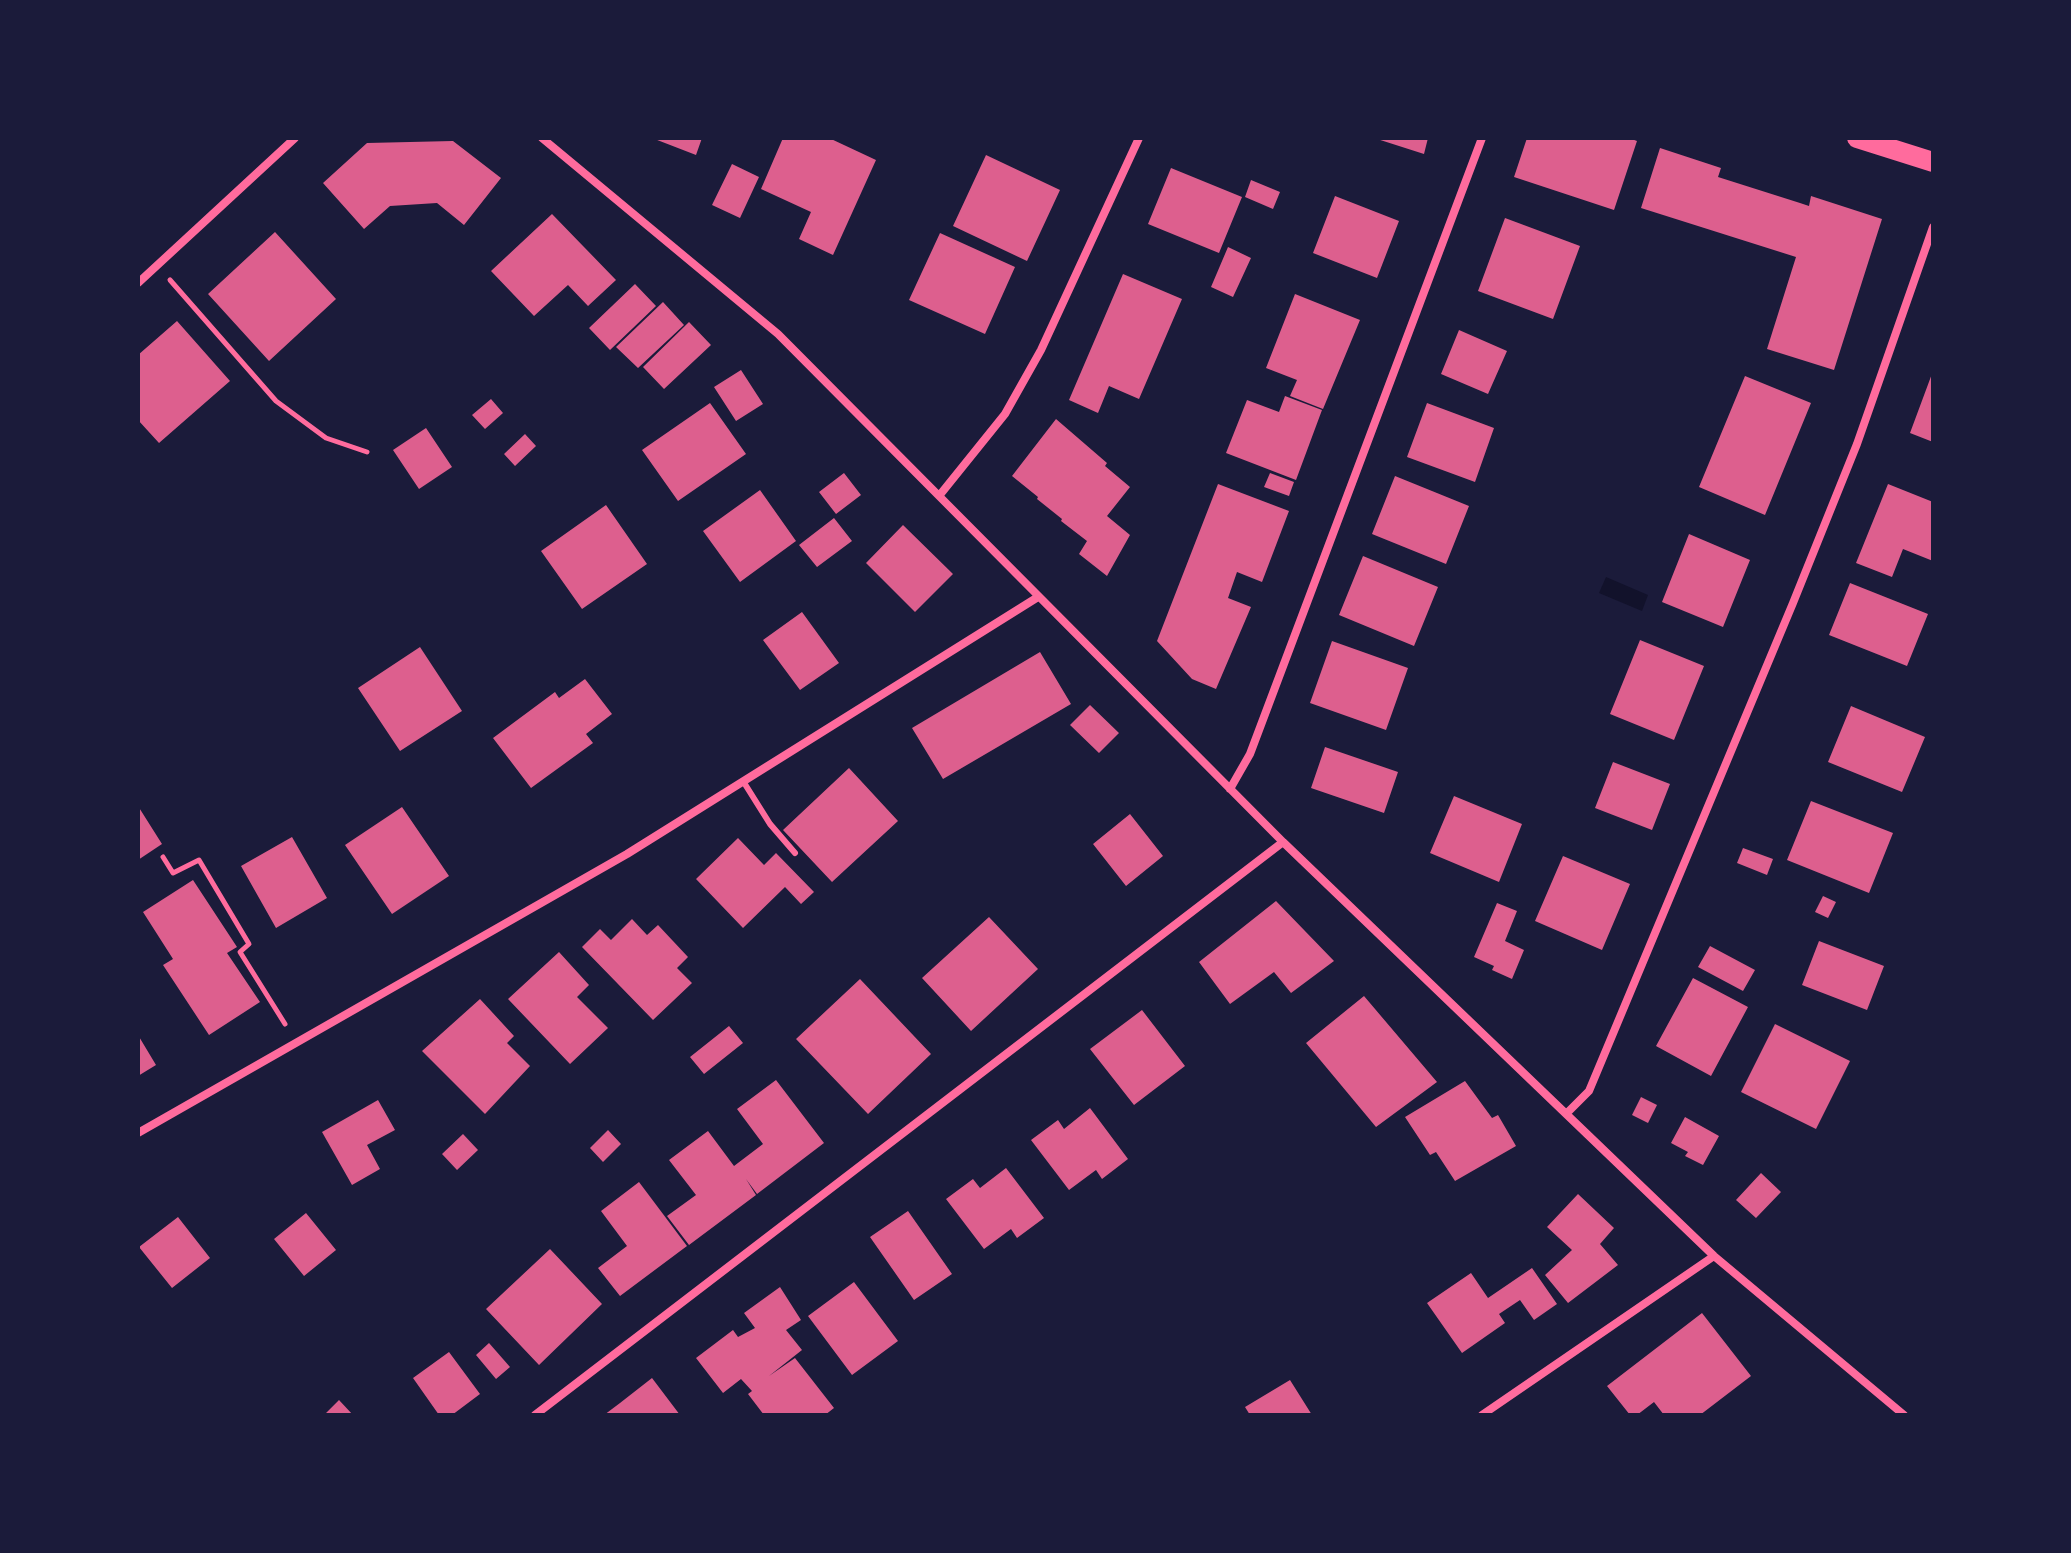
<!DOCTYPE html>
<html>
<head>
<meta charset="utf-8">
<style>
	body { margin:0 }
	#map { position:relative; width:2071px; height:1553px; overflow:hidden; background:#1b1b3a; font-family:"IBM Plex Sans",sans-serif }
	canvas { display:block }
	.frame { position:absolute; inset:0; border:140px solid #1b1b3a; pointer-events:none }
</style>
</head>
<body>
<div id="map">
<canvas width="2071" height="1553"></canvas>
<div class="frame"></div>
</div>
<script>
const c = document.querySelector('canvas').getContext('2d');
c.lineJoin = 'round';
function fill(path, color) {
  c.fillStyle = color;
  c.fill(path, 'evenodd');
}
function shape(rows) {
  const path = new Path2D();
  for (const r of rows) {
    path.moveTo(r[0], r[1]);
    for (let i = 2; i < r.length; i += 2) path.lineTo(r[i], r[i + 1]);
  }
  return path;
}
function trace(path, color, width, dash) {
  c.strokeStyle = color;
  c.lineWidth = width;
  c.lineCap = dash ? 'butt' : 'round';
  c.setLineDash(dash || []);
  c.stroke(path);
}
fill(shape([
	[1606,577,1648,595,1642,611,1599,593]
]), '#12122b');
fill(shape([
	[652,138,702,138,696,155],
	[783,138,829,138,876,160,833,255,799,239,811,212,761,189],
	[1374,138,1428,138,1424,154],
	[1527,138,1629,138,1637,141,1614,210,1514,177],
	[453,141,501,178,464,225,437,203,390,206,364,229,323,183,367,143],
	[1660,148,1721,168,1718,177,1800,203,1809,206,1811,196,1882,219,1834,370,1767,349,1796,257,1641,208],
	[986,155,1060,190,1027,261,953,226],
	[732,164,759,177,740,218,712,205],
	[1171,168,1242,197,1219,253,1148,224],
	[1251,180,1280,192,1273,209,1245,197],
	[1335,196,1399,221,1377,278,1313,253],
	[552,214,616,280,588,306,568,285,534,316,491,271],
	[1505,218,1580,246,1553,319,1478,291],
	[275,232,336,299,269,361,208,294],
	[940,233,1015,267,985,334,909,300],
	[1228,247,1251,258,1233,297,1211,287],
	[1123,274,1182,299,1139,399,1109,386,1098,413,1069,400],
	[635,284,656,306,610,350,589,328],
	[1295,294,1360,320,1323,409,1290,396,1297,380,1266,368],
	[663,302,684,325,638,368,616,347],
	[177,321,230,381,159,443,138,420,138,355],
	[689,322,711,345,664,389,643,367],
	[1459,330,1507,351,1488,394,1441,374],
	[741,370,763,404,736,421,714,387],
	[1933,371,1933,442,1910,433],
	[1745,376,1811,403,1765,515,1699,487],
	[1285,396,1322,410,1296,480,1226,453,1247,400,1279,412],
	[491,399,503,413,485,429,472,415],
	[710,403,746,454,678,501,642,450],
	[1427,403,1494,428,1475,482,1407,457],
	[1056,419,1107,463,1105,466,1130,487,1107,516,1130,535,1107,576,1079,554,1087,541,1061,521,1062,519,1037,499,1038,497,1012,476],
	[426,428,452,467,419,489,393,450],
	[525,434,536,446,515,466,504,454],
	[844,473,861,495,836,514,819,492],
	[1270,473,1294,482,1289,496,1264,487],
	[1395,476,1469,506,1446,564,1372,534],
	[1218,484,1289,511,1262,582,1237,572,1228,598,1251,607,1216,689,1192,679,1157,641],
	[1888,484,1933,502,1933,561,1903,549,1892,577,1856,563],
	[760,490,796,541,740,582,703,531],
	[606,505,647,564,582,609,541,551],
	[834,518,852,541,817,567,799,545],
	[903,525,953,574,915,612,866,563],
	[1689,534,1750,560,1723,627,1662,602],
	[1363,556,1438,587,1414,646,1339,615],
	[1850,583,1928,614,1907,666,1829,635],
	[802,612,839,663,800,690,763,640],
	[1640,640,1704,666,1674,740,1610,714],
	[1332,641,1408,668,1386,730,1310,703],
	[420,647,462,711,400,751,358,688],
	[1040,652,1071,704,943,779,912,728],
	[585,679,612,714,586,734,593,743,531,788,493,738,555,692,559,698],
	[1090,705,1119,733,1099,753,1070,725],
	[1851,706,1925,737,1902,792,1828,762],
	[1325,747,1398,772,1384,813,1311,788],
	[1613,762,1670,784,1652,830,1595,808],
	[849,768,898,821,832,882,783,830],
	[1454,796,1522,824,1499,882,1430,853],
	[1811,801,1893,833,1869,893,1787,860],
	[138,806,162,844,138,860],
	[402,807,449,876,392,914,345,845],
	[1130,814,1163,856,1126,886,1093,844],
	[292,837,327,898,276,928,241,866],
	[738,838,764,865,776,853,814,892,801,904,785,887,743,928,696,879],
	[1743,848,1773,859,1767,875,1737,863],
	[1563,856,1630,884,1602,950,1535,921],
	[193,880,237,947,227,953,260,1002,209,1035,163,965,173,959,143,912],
	[1823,896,1836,902,1828,918,1815,912],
	[1276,901,1334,961,1291,993,1274,972,1230,1004,1199,962],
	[1497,903,1517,911,1505,941,1524,950,1512,979,1492,970,1494,966,1474,957],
	[989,917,1038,969,971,1031,922,978],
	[632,919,647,935,658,925,688,957,677,968,692,983,653,1020,582,947,600,929,611,940],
	[1819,941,1884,966,1867,1010,1802,985],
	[1710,946,1755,970,1743,991,1698,967],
	[559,952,589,985,577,997,608,1028,570,1064,508,999],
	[1693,978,1748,1007,1711,1076,1656,1046],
	[860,979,931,1054,868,1114,796,1039],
	[1364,996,1437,1082,1376,1127,1306,1043],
	[480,999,514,1036,507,1043,530,1066,485,1114,422,1051],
	[1142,1010,1185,1066,1134,1105,1090,1049],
	[1775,1024,1850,1061,1816,1129,1741,1092],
	[729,1026,743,1043,704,1074,690,1057],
	[138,1035,156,1065,138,1076],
	[776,1080,824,1143,757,1194,746,1179,756,1195,689,1245,667,1216,696,1195,669,1160,708,1131,734,1166,763,1144,737,1109],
	[1465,1081,1492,1118,1498,1115,1516,1146,1455,1181,1436,1152,1430,1155,1405,1117],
	[1641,1097,1657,1105,1648,1123,1632,1115],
	[378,1100,395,1130,367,1145,380,1169,352,1185,322,1132],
	[1090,1108,1128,1159,1102,1179,1096,1170,1069,1190,1031,1140,1058,1120,1064,1129],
	[1685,1117,1719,1136,1703,1165,1685,1156,1688,1152,1671,1143],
	[608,1130,621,1144,603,1162,590,1148],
	[463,1134,478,1150,457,1170,442,1154],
	[1006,1168,1044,1218,1017,1238,1011,1229,984,1249,946,1199,973,1179,980,1188],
	[1761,1173,1781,1192,1756,1218,1736,1200],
	[639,1182,687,1246,620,1296,598,1268,627,1246,601,1211],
	[1578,1194,1614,1228,1600,1244,1618,1265,1568,1303,1545,1275,1572,1250,1547,1227],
	[908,1211,952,1274,914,1300,870,1237],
	[306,1213,336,1250,304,1276,274,1239],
	[178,1217,210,1258,172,1288,139,1247],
	[550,1249,602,1304,539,1365,486,1309],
	[1532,1268,1557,1304,1534,1320,1520,1300,1499,1314,1505,1323,1462,1353,1427,1303,1471,1273,1488,1298],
	[854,1282,898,1341,852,1375,808,1316],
	[780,1287,801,1320,786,1330,802,1350,769,1376,795,1358,834,1408,825,1415,764,1415,748,1394,752,1391,741,1379,723,1393,696,1358,733,1330,738,1337,755,1328,744,1313],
	[1702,1313,1751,1376,1700,1415,1664,1415,1654,1402,1637,1415,1630,1415,1607,1386],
	[489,1343,510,1367,496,1379,476,1355],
	[449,1352,480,1394,452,1415,439,1415,413,1378],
	[652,1378,680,1415,604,1415,620,1403],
	[1290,1380,1312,1415,1250,1415,1245,1407],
	[339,1400,353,1415,324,1415]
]), '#dd5f8e');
trace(shape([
	[170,280,276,401,326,438,367,452],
	[163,857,173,873,199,860,249,944,240,952,285,1024]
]), '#ff6b9d', 5);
trace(shape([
	[743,781,770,824,795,853]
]), '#ff6b9d', 6);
trace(shape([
	[542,138,778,334,1283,842,1714,1256,1904,1415],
	[138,283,295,138],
	[939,496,1005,414,1041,350,1139,138],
	[1230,789,1250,754,1482,138],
	[1566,1114,1589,1091,1793,603,1857,444,1933,227],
	[138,1133,627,854,1038,597],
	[535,1415,1283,842],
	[1482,1415,1714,1256]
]), '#ff6b9d', 8);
trace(shape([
	[1857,138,1933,162]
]), '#ff6b9d', 20);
</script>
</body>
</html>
